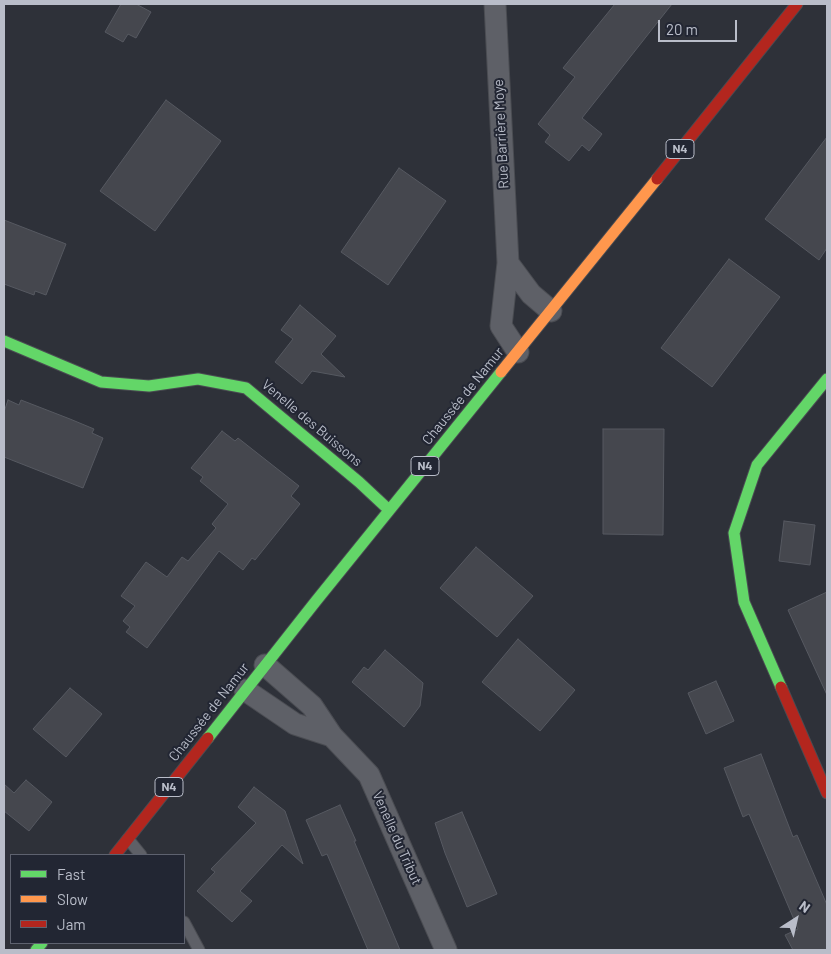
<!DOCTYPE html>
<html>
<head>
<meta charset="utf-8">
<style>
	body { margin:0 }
	#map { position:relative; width:831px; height:954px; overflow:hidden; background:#2e3139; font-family:Barlow,sans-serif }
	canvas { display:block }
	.frame { position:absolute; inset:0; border:5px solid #b9bdc9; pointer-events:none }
	.legend { position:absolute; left:10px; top:854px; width:175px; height:90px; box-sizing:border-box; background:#222633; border:1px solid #5e626f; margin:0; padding:6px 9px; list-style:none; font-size:15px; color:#b9bdc9 }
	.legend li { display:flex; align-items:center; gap:10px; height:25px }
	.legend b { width:25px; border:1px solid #5e626f }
	.north { position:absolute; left:771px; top:894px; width:50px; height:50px; -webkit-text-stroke:4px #222633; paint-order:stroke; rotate:35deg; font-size:14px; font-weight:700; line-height:20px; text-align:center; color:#b9bdc9 }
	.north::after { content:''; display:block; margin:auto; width:18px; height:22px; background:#b9bdc9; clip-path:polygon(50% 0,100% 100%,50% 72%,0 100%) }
	.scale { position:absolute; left:658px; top:20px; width:79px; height:22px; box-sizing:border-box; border:2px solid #b9bdc9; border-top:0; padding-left:6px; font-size:15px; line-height:18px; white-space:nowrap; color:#b9bdc9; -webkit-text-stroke:4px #222633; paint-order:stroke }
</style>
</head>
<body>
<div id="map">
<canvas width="831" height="954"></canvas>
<div class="frame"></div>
<ul class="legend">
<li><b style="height:6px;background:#63d668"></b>Fast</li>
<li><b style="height:6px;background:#ff974d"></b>Slow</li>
<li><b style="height:6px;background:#b3261e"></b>Jam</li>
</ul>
<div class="north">N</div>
<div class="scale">20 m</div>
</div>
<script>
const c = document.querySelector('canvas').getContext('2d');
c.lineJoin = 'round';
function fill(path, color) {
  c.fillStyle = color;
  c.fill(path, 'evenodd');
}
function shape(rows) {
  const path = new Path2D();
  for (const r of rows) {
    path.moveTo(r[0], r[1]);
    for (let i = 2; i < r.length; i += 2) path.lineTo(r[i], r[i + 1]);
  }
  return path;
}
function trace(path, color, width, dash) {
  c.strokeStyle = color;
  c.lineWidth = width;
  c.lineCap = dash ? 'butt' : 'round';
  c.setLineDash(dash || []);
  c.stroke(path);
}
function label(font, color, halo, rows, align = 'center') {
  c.font = font + ' Barlow,sans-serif';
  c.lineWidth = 4;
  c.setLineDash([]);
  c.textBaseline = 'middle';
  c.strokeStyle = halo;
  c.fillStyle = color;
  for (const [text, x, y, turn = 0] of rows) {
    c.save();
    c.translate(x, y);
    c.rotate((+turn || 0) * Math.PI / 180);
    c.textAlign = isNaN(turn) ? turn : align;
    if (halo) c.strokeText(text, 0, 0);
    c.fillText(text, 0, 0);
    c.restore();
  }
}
const building = shape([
	[121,4,136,4,151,12,136,38,128,34,123,42,105,32,121,4],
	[615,4,672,4,582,118,602,134,589,151,582,145,569,161,545,142,550,135,538,124,575,77,563,68,615,4],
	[166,100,221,141,155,231,100,191,166,100],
	[827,137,827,248,819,260,765,219,827,137],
	[399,168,446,201,388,285,341,252,399,168],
	[4,220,66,244,46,295,35,291,34,295,4,284,4,220],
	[729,259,780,297,712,387,661,348,729,259],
	[300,305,336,336,321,354,345,377,312,371,302,384,275,362,293,339,281,330,300,305],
	[8,400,19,405,21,400,70,419,94,429,92,433,103,438,83,488,4,457,4,412,8,400],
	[603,429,664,429,663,535,603,534,603,429],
	[222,431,235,441,238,438,299,486,291,496,300,504,255,560,252,558,243,570,219,551,147,648,126,632,130,627,123,621,135,606,121,596,146,562,167,577,182,557,188,561,216,528,212,524,228,504,200,481,203,477,191,468,222,431],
	[784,521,815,525,810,565,779,561,784,521],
	[476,547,533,596,497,637,440,588,476,547],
	[827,592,827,695,788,610,827,592],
	[518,639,575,690,540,731,482,682,518,639],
	[385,650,423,683,420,706,404,727,352,682,364,667,368,670,385,650],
	[716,681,734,721,706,734,688,693,716,681],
	[70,688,102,714,66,757,33,729,70,688],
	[761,754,793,837,797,835,827,905,827,950,793,950,785,935,798,929,749,814,743,817,724,768,761,754],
	[26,780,52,802,29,831,4,811,4,784,14,793,26,780],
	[254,787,285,811,303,864,282,845,240,891,252,901,232,922,197,891,215,872,211,869,256,823,238,807,254,787],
	[340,805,356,841,354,841,400,950,368,950,327,854,322,856,306,820,340,805],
	[462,812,497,894,467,907,445,853,435,823,462,812]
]);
fill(building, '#45474e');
trace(building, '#565961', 1);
const lane = shape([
	[128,839,141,855],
	[184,922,199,950]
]);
const street = shape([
	[495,4,508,263,501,326,518,352],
	[508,263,531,294,551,311],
	[265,665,312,706,332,736,369,775,446,950],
	[245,690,295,724,332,736]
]);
const fast = shape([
	[4,341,101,382,149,386,198,379,246,388,359,482,389,510],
	[781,687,744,602,734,533,757,465,827,379],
	[208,738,316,601,501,372],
	[36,950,42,943]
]);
const slow = shape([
	[501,372,657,179]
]);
const jam = shape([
	[657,179,797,4],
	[781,687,827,793],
	[115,855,208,738]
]);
trace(lane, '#4a4c52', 13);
trace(street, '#4a4c52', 23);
trace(fast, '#4a4c52', 13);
trace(slow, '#4a4c52', 13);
trace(jam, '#4a4c52', 13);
trace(lane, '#5e6067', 11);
trace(street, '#5e6067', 21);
trace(fast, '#63d668', 11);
trace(slow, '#ff974d', 11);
trace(jam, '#b3261e', 11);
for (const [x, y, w] of [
	[680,149,28],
	[425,466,28],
	[169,787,28]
]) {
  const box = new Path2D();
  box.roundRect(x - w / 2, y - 9.5, w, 19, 4);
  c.fillStyle = '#222633';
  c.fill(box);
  trace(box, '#b9bdc9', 1);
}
label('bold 12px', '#b9bdc9', null, [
	["N4",680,149],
	["N4",425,466],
	["N4",169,787]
]);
label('14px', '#b9bdc9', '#222633', [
	["Rue Barrière Moye",501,134,-93],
	["Chaussée de Namur",463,396,-51],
	["Venelle des Buissons",312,423,40],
	["Chaussée de Namur",209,712,-52],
	["Venelle du Tribut",397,838,66]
]);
</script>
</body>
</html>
